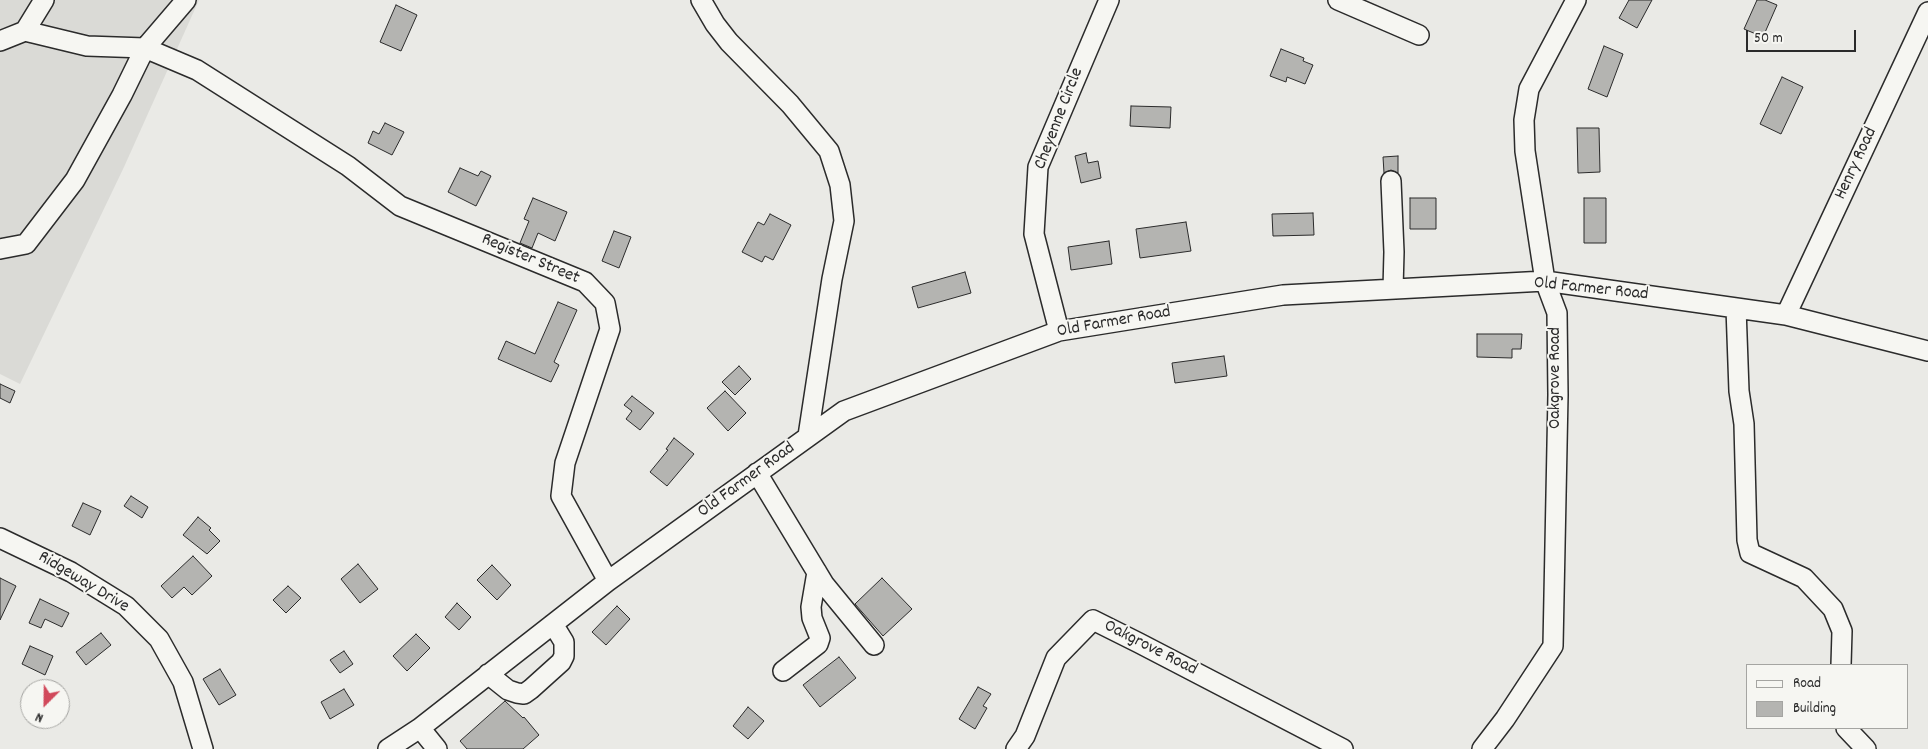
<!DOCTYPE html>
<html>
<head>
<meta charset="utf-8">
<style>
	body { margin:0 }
	#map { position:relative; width:1928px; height:749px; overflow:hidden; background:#eaeae6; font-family:Dekko,sans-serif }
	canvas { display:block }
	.legend { position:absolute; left:1746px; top:664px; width:162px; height:65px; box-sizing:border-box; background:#f6f6f2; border:1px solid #a5a5a2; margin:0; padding:6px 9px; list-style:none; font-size:15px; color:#2b2b2b }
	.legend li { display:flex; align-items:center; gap:10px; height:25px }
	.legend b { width:25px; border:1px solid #a5a5a2 }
	.north { position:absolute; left:20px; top:679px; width:50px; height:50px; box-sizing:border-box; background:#f6f6f2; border:1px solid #a5a5a2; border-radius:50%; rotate:203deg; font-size:14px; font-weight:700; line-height:20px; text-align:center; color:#2b2b2b }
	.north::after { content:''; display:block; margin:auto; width:18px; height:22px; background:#d1495b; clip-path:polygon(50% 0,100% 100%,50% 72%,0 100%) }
	.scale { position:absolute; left:1746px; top:30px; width:110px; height:22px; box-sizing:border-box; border:2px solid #2b2b2b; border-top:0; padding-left:6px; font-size:15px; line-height:18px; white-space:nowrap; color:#2b2b2b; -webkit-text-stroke:4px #f6f6f2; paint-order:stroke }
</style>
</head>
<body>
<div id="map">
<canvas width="1928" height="749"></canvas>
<ul class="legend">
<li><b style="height:6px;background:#f6f6f2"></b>Road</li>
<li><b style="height:14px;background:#b4b4b1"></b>Building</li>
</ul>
<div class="north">N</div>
<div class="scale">50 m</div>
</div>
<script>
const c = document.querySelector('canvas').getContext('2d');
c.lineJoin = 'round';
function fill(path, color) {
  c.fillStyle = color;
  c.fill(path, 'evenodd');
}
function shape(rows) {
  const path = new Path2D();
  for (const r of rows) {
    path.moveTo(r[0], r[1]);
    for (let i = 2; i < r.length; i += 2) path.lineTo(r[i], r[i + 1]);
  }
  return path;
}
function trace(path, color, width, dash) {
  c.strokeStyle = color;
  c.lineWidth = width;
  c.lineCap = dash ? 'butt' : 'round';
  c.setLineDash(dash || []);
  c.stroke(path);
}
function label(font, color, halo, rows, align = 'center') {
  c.font = font + ' Dekko,sans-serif';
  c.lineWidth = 4;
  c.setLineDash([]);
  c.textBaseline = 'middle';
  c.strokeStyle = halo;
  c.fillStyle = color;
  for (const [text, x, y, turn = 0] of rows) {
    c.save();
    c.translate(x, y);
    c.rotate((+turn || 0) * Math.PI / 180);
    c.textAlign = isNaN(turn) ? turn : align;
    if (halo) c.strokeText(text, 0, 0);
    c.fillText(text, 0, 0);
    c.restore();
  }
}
fill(shape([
	[0,0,199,0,124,167,20,384,0,374]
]), '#dadad6');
const building = shape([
	[1629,0,1652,0,1637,28,1619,18,1629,0],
	[1757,0,1765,0,1777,5,1763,37,1744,29,1757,0],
	[396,5,417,15,401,51,380,42,396,5],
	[1604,46,1623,54,1607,97,1588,89,1604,46],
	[1281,49,1304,58,1303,61,1313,65,1305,84,1287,77,1286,82,1270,76,1281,49],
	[1782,77,1803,87,1781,134,1760,124,1782,77],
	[1131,106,1171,107,1170,128,1130,126,1131,106],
	[385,123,404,132,392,155,368,143,373,131,379,134,385,123],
	[1577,128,1599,128,1600,172,1578,173,1577,128],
	[1086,153,1088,163,1098,161,1101,178,1081,183,1075,156,1086,153],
	[1398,156,1398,173,1391,170,1384,173,1383,157,1398,156],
	[460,168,478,176,481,171,491,176,476,206,448,192,460,168],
	[533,198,567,212,555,241,538,233,532,248,520,243,529,221,524,219,533,198],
	[1410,198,1436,198,1436,229,1410,229,1410,198],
	[1584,198,1606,198,1606,243,1584,243,1584,198],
	[1313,213,1314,235,1273,236,1272,214,1313,213],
	[770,214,791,225,773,260,765,256,762,262,742,252,758,222,764,225,770,214],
	[1186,222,1191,251,1140,258,1136,229,1186,222],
	[614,231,631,237,619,268,602,261,614,231],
	[1109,241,1112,264,1071,270,1068,247,1109,241],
	[965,272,971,293,918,308,912,287,965,272],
	[558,302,577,310,554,362,559,365,551,382,498,359,506,341,535,354,558,302],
	[1477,334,1522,334,1521,349,1512,349,1512,358,1477,357,1477,334],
	[1224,356,1227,376,1175,383,1172,363,1224,356],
	[739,366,751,379,735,395,722,382,739,366],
	[0,384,15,391,10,403,0,398,0,384],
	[725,391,746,413,728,431,707,408,725,391],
	[632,396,654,413,640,430,626,419,632,411,624,405,632,396],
	[674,438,694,454,667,486,650,472,668,450,666,449,674,438],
	[131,496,148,507,142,518,124,506,131,496],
	[83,503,101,511,90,535,72,526,83,503],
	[198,517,211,528,209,530,220,541,207,554,183,535,198,517],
	[193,556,212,576,192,595,184,587,172,598,161,586,193,556],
	[358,564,378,589,360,603,341,579,358,564],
	[492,565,511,585,497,600,477,580,492,565],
	[0,578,16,586,0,620,0,578],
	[882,578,912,609,883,636,855,604,882,578],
	[288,586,301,598,286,613,273,600,288,586],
	[40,599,69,613,62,627,45,619,41,628,29,623,40,599],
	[457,603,471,617,459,630,445,617,457,603],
	[617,606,630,619,606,645,592,632,617,606],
	[101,633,111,645,86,665,76,652,101,633],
	[416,634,430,648,407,671,393,656,416,634],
	[30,646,53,656,45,675,22,664,30,646],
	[344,651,353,664,340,673,330,660,344,651],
	[839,657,856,678,820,707,803,685,839,657],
	[220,669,236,695,219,705,203,679,220,669],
	[978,687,991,694,983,706,987,708,975,729,959,719,978,687],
	[344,689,354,705,330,719,321,702,344,689],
	[505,701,523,718,524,717,539,735,523,749,467,749,460,741,505,701],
	[748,707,764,721,748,739,733,726,748,707]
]);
fill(building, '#b4b4b1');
trace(building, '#2b2b2b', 1);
const minor = shape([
	[701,0,715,24,729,42,790,104,829,151,840,185,844,221,832,279,808,436],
	[1338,0,1419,35],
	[25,31,44,0],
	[0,41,25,31,87,46,145,48,197,70,348,166,400,206,585,282,605,303,610,329,565,463,561,496,608,581],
	[1391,181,1394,252,1393,289],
	[0,249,26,244,75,180,122,95,145,48,186,0],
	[1736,308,1739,391,1744,424,1747,540,1750,553,1804,578,1833,609,1842,631,1841,665],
	[1786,315,1928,12],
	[1059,331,1034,234,1038,167,1109,0],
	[757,473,824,584,874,645],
	[0,538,71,572,126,606,159,639,183,682,203,749],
	[783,671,818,644,820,638,812,618,811,607,817,572],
	[488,674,508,690,517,693,524,694,531,689,561,662,564,656,564,642,553,624],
	[420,728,437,749],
	[1846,728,1866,749],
	[388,749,420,728,608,581,844,411,1059,331,1283,295,1545,281,1786,315,1928,351],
	[1016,749,1025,736,1056,658,1093,620,1139,643,1343,749],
	[1482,749,1505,719,1553,646,1558,395,1557,313,1545,281,1525,151,1524,120,1529,89,1576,0]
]);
trace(minor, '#2b2b2b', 22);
trace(minor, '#f6f6f2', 19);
label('18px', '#2b2b2b', '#f6f6f2', [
	["Cheyenne Circle",1060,119,-69],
	["Henry Road",1857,164,-65],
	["Register Street",530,260,23],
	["Old Farmer Road",1591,290,6],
	["Old Farmer Road",1114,323,-10],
	["Oakgrove Road",1557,378,-90],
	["Old Farmer Road",747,481,-36],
	["Ridgeway Drive",83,583,31],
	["Oakgrove Road",1150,649,27]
]);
</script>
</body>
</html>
